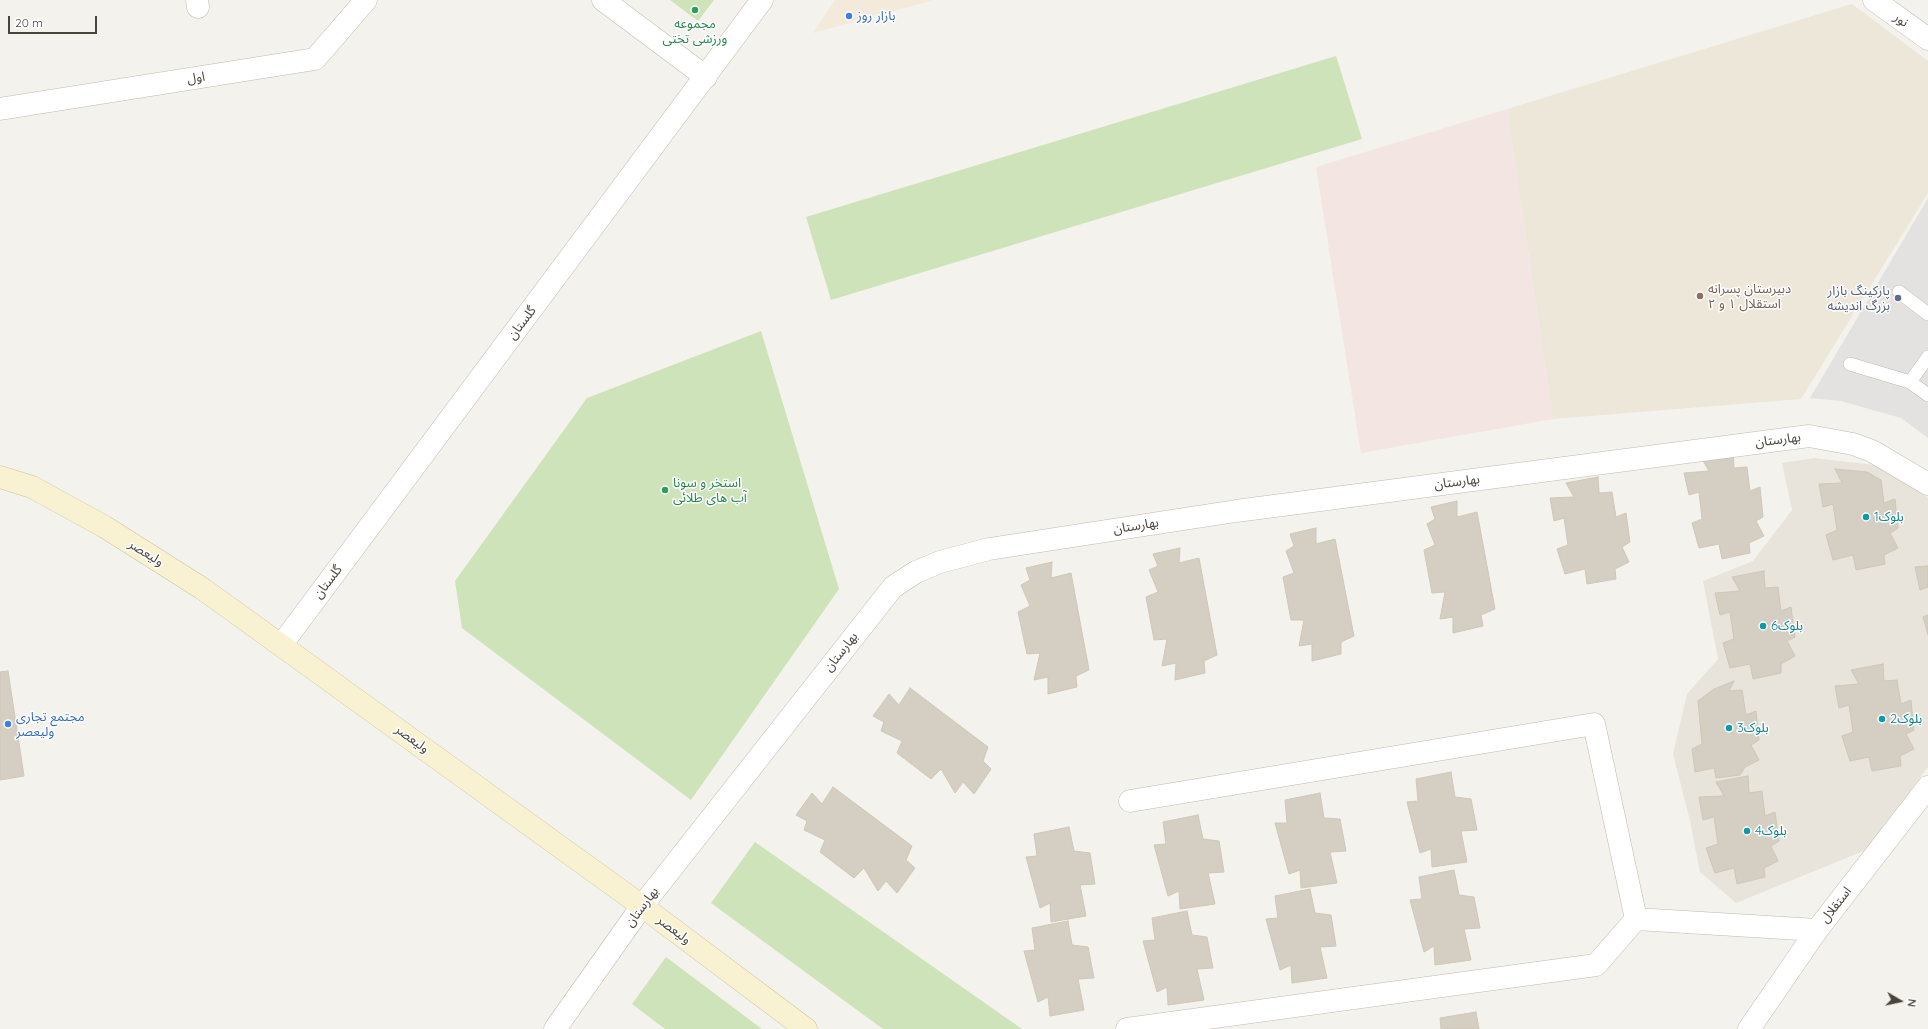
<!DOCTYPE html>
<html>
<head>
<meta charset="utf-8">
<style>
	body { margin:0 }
	#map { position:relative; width:1928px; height:1029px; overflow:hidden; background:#f4f2ec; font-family:Quicksand,sans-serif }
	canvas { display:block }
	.north { position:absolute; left:1880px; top:981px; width:40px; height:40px; -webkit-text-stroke:3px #fff; paint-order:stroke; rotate:99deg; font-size:11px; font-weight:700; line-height:16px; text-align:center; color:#48443b }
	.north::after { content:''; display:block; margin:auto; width:14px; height:18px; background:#48443b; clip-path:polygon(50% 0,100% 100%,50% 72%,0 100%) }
	.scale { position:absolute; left:8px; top:16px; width:89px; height:18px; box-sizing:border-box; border:2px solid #48443b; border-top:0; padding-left:5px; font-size:12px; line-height:14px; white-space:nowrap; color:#48443b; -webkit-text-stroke:3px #fff; paint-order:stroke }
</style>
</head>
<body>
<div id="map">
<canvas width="1928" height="1029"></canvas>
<div class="north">N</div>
<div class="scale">20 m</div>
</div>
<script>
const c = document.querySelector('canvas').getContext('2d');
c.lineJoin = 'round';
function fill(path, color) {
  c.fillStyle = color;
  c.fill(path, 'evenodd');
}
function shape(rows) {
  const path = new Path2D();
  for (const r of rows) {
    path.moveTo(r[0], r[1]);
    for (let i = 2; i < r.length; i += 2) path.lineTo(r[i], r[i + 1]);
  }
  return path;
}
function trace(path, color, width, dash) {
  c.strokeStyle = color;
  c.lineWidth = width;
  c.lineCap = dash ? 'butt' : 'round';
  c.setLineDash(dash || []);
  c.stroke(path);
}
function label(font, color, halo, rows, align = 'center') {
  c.font = font + ' Quicksand,"Noto Sans Arabic",sans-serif';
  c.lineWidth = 3;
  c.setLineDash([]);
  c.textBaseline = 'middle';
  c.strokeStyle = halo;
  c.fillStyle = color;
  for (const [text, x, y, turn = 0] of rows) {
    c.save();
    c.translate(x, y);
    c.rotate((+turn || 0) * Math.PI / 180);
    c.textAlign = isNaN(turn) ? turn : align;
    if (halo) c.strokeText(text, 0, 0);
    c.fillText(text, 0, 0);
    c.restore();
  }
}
fill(shape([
	[1814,458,1883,466,1928,498,1928,767,1866,850,1736,903,1700,872,1690,821,1673,754,1687,694,1718,659,1703,581,1753,561,1792,510,1782,463]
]), '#e8e4db');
fill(shape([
	[835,0,934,0,813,33]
]), '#f3eadb');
fill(shape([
	[1852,4,1928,61,1928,193,1801,399,1553,419,1507,109]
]), '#ece7d8');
fill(shape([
	[1507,109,1553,419,1361,453,1316,167]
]), '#f3e5e2');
fill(shape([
	[670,0,714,0,698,21],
	[1336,56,1362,139,831,300,806,217],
	[761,331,839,589,691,800,462,628,455,581,587,398],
	[755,842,1022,1029,883,1029,711,903],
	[666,957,762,1029,665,1029,632,1004]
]), '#cee3ba');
fill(shape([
	[1928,198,1928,438,1901,418,1841,401,1810,398]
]), '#e4e2e0');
const building = shape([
	[1733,451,1734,468,1747,467,1750,491,1760,487,1763,517,1756,521,1764,536,1749,543,1750,553,1722,559,1719,544,1699,548,1692,523,1702,519,1699,492,1689,495,1684,473,1709,471,1701,457,1733,451],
	[1835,469,1867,472,1881,480,1884,503,1895,499,1898,528,1890,533,1898,548,1884,555,1885,564,1856,570,1853,555,1833,560,1826,535,1837,530,1833,504,1823,507,1819,484,1842,483,1835,469],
	[1598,477,1599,493,1612,492,1616,517,1626,513,1630,542,1622,547,1629,562,1615,569,1616,579,1587,584,1585,569,1565,574,1557,549,1568,545,1564,518,1554,521,1550,498,1574,497,1566,483,1598,477],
	[1457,501,1457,517,1477,512,1495,609,1481,615,1483,626,1453,633,1453,617,1440,619,1445,592,1432,593,1424,550,1435,545,1427,524,1435,519,1431,507,1457,501],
	[1316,528,1316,544,1335,539,1354,636,1341,642,1341,654,1312,661,1312,644,1299,646,1304,620,1291,620,1283,577,1294,573,1286,551,1294,546,1290,534,1316,528],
	[1180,548,1179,563,1199,558,1217,655,1204,661,1205,673,1175,680,1176,663,1162,666,1167,639,1154,640,1146,597,1158,592,1149,570,1158,566,1153,554,1180,548],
	[1052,562,1051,578,1071,573,1089,670,1076,676,1077,687,1048,694,1048,677,1034,680,1040,653,1027,654,1018,612,1030,606,1021,585,1030,580,1026,568,1052,562],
	[1928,566,1928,587,1920,590,1915,567,1928,566],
	[1764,571,1765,588,1778,587,1781,611,1791,607,1795,637,1787,641,1795,656,1781,664,1781,673,1753,679,1750,664,1730,668,1723,643,1734,639,1730,612,1720,615,1715,593,1740,591,1732,577,1764,571],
	[1928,615,1928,635,1923,617,1928,615],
	[1883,664,1884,681,1897,680,1901,704,1911,700,1914,730,1906,734,1914,749,1900,756,1901,766,1872,771,1869,757,1850,761,1842,736,1853,732,1849,705,1839,708,1835,686,1859,684,1851,670,1883,664],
	[8,671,24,776,0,780,0,672,8,671],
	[1734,681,1729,691,1742,690,1746,715,1756,711,1759,740,1751,745,1759,760,1745,767,1740,775,1716,778,1714,768,1695,772,1692,749,1702,744,1698,701,1714,689,1734,681],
	[910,688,988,747,983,761,991,769,974,794,963,782,955,793,941,769,931,779,897,753,902,741,881,731,884,722,873,716,889,694,899,705,910,688],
	[1451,772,1455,797,1471,799,1477,830,1461,831,1467,862,1432,867,1431,849,1420,853,1407,802,1418,801,1416,779,1451,772],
	[1748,776,1749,793,1762,791,1765,816,1775,812,1779,841,1771,846,1778,861,1764,868,1765,877,1737,884,1734,868,1715,873,1706,848,1718,844,1714,817,1703,820,1699,797,1724,796,1716,782,1748,776],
	[833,787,912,846,906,860,915,868,897,893,886,881,878,891,864,868,854,878,820,852,825,840,804,830,807,821,796,815,812,793,822,804,833,787],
	[1320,793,1324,818,1340,819,1346,851,1330,852,1337,883,1301,888,1300,870,1289,874,1275,823,1287,823,1285,800,1320,793],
	[1198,815,1203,839,1219,841,1224,872,1208,873,1215,904,1180,909,1179,891,1168,896,1154,845,1166,844,1163,822,1198,815],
	[1069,827,1074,851,1090,853,1095,884,1080,885,1086,916,1051,922,1050,903,1040,908,1026,857,1037,856,1034,834,1069,827],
	[1454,870,1459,895,1474,897,1480,928,1464,929,1471,960,1435,965,1434,946,1424,952,1410,900,1422,899,1419,877,1454,870],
	[1310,889,1315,913,1331,915,1336,946,1320,947,1327,978,1292,983,1291,965,1280,970,1266,919,1278,918,1275,896,1310,889],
	[1187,911,1192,935,1207,937,1213,968,1197,969,1204,1000,1168,1005,1167,987,1157,992,1143,941,1155,940,1152,918,1187,911],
	[1068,921,1072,945,1088,947,1094,978,1078,979,1084,1010,1050,1016,1048,997,1038,1002,1024,951,1035,950,1032,928,1068,921],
	[1476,1012,1479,1029,1441,1029,1440,1018,1476,1012]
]);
fill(building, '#d5cfc3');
trace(building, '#cfc7b7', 1);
const service = shape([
	[1899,292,1928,314],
	[1850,364,1910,382,1928,395],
	[1910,382,1928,357]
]);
const minor = shape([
	[197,0,198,7],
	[603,0,706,77],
	[1874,0,1928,39],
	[0,109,315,59,366,0],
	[1130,801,1594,724,1636,919,1817,930],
	[555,1029,642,906,893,587,916,572,940,562,989,549,1236,511,1809,436,1853,444,1872,451,1928,484],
	[1127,1029,1596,965,1636,919],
	[1749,1029,1817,930,1928,787]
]);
const tertiary = shape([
	[282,644,762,0]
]);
const secondary = shape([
	[0,477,32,487,105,527,203,589,642,906,806,1029]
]);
trace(service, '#bfbab0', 14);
trace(minor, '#bfbab0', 23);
trace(tertiary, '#bfbab0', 23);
trace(secondary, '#cbc39f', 23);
trace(service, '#fff', 13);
trace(minor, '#fff', 22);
trace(tertiary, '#fff', 22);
trace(secondary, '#f9f2d2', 22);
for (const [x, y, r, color] of [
	[695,10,4,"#2e9e5b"],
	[849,16,4,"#3f7fe0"],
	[1700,296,4,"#8d6e63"],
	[1898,298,4,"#5c6f8a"],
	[665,490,4,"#2e9e5b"],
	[1866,517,4,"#0f9aa8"],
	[1763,626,4,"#0f9aa8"],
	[1882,719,4,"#0f9aa8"],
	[8,724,4,"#3f7fe0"],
	[1729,728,4,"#0f9aa8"],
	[1747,831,4,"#0f9aa8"]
]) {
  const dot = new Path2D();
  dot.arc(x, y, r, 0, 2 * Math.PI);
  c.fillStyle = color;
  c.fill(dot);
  trace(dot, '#fff', 1.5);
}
label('13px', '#366cbe', '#fff', [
	["بازار روز",857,16],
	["مجتمع تجاری",16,717],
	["ولیعصر",16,732]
], 'left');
label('13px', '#48443b', '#fff', [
	["نور",1901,20,36],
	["اول",196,78,-9],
	["گلستان",522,323,-53],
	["بهارستان",1778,440,-7],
	["بهارستان",1457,482,-7],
	["بهارستان",1136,526,-9],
	["ولیعصر",146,553,32],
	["گلستان",328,582,-53],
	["بهارستان",841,652,-52],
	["ولیعصر",412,739,36],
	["استقلال",1836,905,-52],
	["بهارستان",642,907,-53],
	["ولیعصر",674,930,37]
]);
label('13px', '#27864d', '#fff', [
	["مجموعه",695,24],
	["ورزشی تختی",695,39],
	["استخر و سونا",673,483,"left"],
	["آب های طلائی",673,498,"left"]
]);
label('13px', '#785e54', '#fff', [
	["دبیرستان پسرانه",1708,289],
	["استقلال ۱ و ۲",1708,304]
], 'left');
label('13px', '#4e5e75', '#fff', [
	["پارکینگ بازار",1890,291],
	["بزرگ اندیشه",1890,306]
], 'right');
label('13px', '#0d838f', '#fff', [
	["بلوک1",1874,517],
	["بلوک6",1771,626],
	["بلوک2",1890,719],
	["بلوک3",1737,728],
	["بلوک4",1755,831]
], 'left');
</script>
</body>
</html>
